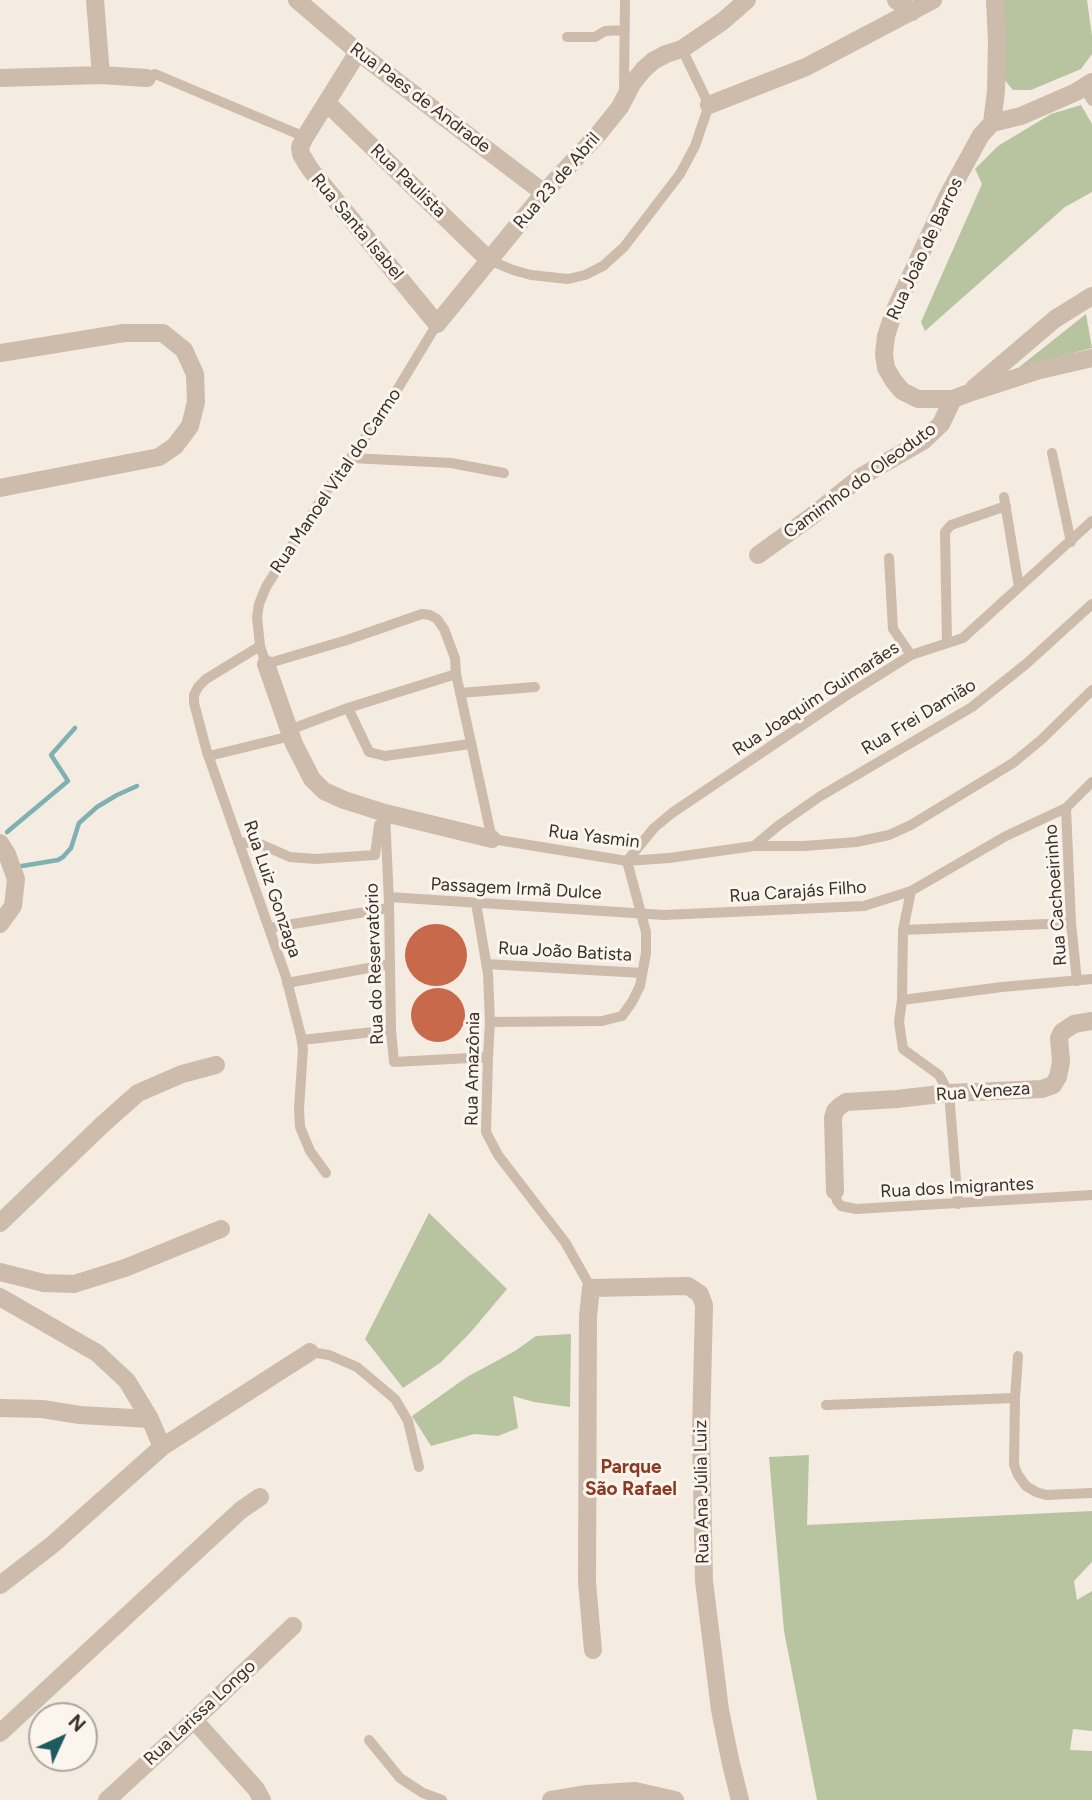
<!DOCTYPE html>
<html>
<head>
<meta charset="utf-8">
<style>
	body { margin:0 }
	#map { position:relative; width:1092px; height:1800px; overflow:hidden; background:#f4ebe1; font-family:Figtree,sans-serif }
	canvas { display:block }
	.north { position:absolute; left:28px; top:1702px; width:70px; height:70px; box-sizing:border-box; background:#fbf5ee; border:2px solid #aea6a0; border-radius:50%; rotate:45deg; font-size:19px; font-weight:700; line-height:28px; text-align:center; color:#3b302b }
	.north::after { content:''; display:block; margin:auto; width:24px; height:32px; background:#1f5a5e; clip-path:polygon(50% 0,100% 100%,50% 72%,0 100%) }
</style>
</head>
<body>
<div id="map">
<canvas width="1092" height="1800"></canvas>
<div class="north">N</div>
</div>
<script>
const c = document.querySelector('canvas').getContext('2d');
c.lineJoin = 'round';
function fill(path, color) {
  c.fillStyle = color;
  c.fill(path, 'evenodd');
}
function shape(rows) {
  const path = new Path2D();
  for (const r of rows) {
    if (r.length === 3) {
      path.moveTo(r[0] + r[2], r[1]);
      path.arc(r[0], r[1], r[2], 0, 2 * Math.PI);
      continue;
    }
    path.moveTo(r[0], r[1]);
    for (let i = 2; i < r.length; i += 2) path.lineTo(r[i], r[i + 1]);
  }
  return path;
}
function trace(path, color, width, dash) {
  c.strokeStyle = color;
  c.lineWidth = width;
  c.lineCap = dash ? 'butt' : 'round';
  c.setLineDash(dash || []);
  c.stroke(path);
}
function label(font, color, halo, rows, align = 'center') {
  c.font = font + ' Figtree,sans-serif';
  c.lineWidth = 6;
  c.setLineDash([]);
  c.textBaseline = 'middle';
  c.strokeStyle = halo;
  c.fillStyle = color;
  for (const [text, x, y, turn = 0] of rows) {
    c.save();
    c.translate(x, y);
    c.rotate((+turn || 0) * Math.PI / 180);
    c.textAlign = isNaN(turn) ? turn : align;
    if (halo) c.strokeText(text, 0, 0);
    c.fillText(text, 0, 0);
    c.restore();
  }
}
fill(shape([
	[1003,0,1087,0,1092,36,1092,54,1081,69,1031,90,1013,90,1002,77],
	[1081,105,1092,124,1092,192,1065,207,925,331,921,322,982,184,975,169,998,146,1051,114],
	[1086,314,1092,348,1018,368],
	[429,1213,507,1289,470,1333,440,1363,403,1388,365,1339],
	[571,1334,570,1407,534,1402,513,1396,518,1428,498,1436,474,1434,431,1446,412,1416,467,1377,515,1351,536,1336],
	[809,1455,807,1525,1092,1511,1092,1562,1074,1581,1077,1600,1092,1591,1092,1731,1073,1729,1070,1750,1092,1751,1092,1800,817,1800,784,1631,769,1457]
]), '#b8c4a0');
trace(shape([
	[7,832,68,781,51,755,75,728],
	[22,866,58,860,63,857,71,848,79,823,97,807,117,795,137,786]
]), '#7fb0b2', 4.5);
fill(shape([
	[436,955,31],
	[438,1015,27]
]), '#c8694b');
trace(shape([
	[567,37,595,37,605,31,625,30],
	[155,74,305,137],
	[1084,88,1092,101],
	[624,90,625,0],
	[489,260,513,270,531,275,568,279,585,275,603,266,624,247,680,174,695,146,709,105,682,49],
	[437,324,383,413,327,490,266,587,259,604,257,617,260,646,266,664,347,640,422,614,430,615,437,619,444,629,455,658,456,674,492,839,627,861,669,858,754,846,804,846,856,842,889,835,911,825,1013,763,1041,740,1092,690],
	[1052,453,1071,542],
	[351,458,451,463,504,473],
	[1004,497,1019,587],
	[889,558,893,629,911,655],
	[947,643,945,532,951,525,1006,506],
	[260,646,206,679,198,687,194,695,194,703,207,752,286,977,301,1036,303,1049,299,1109,300,1127,310,1151,326,1173],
	[460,693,535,687],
	[348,708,369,752,385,756,470,744],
	[289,730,348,708,456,674],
	[209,756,291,736],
	[1066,808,1071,923,1077,981],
	[385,813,389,902,391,1030,394,1062,488,1057],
	[238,842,260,844,290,857,315,859,375,855,379,825,385,825],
	[754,846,779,825,819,797,972,707,1026,664,1092,604],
	[911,891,903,930,902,1000,899,1022,903,1049,939,1075,949,1093,958,1204],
	[389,897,664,915,864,906,911,891,1006,836,1066,808,1092,782],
	[476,903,488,974,490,1022,488,1057,486,1132,498,1155,565,1242,591,1288],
	[269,928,389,908],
	[903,930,1071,923],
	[486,964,642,973],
	[287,983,390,964],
	[902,1000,1002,987,1092,979],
	[490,1022,602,1021,622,1016,632,1002,640,986,646,953,646,932,627,861,654,828,672,813,847,695,911,655,963,638,1092,521],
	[302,1040,391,1030],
	[835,1191,837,1201,841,1206,856,1209,1092,1195],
	[310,1352,329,1355,357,1367,395,1399,408,1421,419,1467],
	[1018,1356,1015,1398,1014,1465,1018,1475,1026,1486,1036,1492,1046,1495,1092,1493],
	[826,1405,1015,1398],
	[369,1740,400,1778,423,1793,442,1800]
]), '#cdbbac', 10);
trace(shape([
	[95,0,101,75],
	[297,0,358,52,544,193],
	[896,0,912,12],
	[995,0,997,41,996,91,992,123,981,135,947,197,894,312,886,336,884,354,886,368,893,380,902,391,918,399,953,399,969,393,1040,370,1092,358],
	[358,52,305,137,300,147,301,154,310,169,437,324,544,193,600,132,620,107,632,84,643,70,653,61,666,54,682,49,723,21,747,0],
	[0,78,101,75,147,78],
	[327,103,489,260],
	[709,105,806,67,933,0],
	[992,123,1021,116,1076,92,1092,82],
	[0,353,124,333,163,333,184,350,195,374,196,402,190,426,175,446,159,457,0,488],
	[974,388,1055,319,1092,296],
	[758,555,812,516,862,476,923,441,941,424,953,399],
	[266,664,294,744,312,779,324,791,344,800,385,813,492,839],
	[0,843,7,854,16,879,13,906,0,924],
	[835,1191,833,1118,835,1111,840,1106,846,1102,897,1099,949,1093,1042,1089,1053,1085,1058,1077,1061,1062,1059,1038,1062,1032,1074,1024,1092,1021],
	[0,1223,103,1124,138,1093,182,1074,216,1065],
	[0,1272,44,1283,74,1284,125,1268,221,1229],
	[0,1297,97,1353,127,1381,150,1419],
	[0,1408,42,1409,80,1415,150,1419,162,1447],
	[0,1585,52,1545,162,1447,310,1352],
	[593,1650,587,1583,588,1316,591,1288,688,1286,700,1294,704,1305,701,1433,704,1581,720,1710,731,1764,740,1800],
	[194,1720,256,1789,262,1800],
	[0,1733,241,1510,260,1497],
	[107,1800,194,1720,293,1626],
	[551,1800,587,1794,635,1791,675,1800]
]), '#cdbbac', 18);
label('18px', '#3b302b', '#fbf5ee', [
	["Rua Paes de Andrade",420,98,37],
	["Rua Paulista",408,181,44],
	["Rua 23 de Abril",557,181,-49],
	["Rua Santa Isabel",357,227,50],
	["Rua Joâo de Barros",925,249,-65],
	["Rua Manoel Vital do Carmo",336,481,-56],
	["Camimho do Oleoduto",860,481,-36],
	["Rua Joaquim Guimarães",816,699,-33],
	["Rua Frei Damião",919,717,-31],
	["Rua Yasmin",594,837,7],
	["Rua Luiz Gonzaga",272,889,71],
	["Passagem Irmã Dulce",516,889,3],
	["Rua Carajás Filho",798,892,-4],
	["Rua Cachoeirinho",1056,895,-94],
	["Rua João Batista",565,952,3],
	["Rua do Reservatório",375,964,-92],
	["Rua Amazônia",473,1069,-89],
	["Rua Veneza",983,1092,-4],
	["Rua dos Imigrantes",957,1188,-3],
	["Rua Ana Júlia Luiz",702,1492,-91],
	["Rua Larissa Longo",200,1713,-43]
]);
label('bold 19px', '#8c3b22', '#fbf5ee', [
	["Parque",631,1467],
	["São Rafael",631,1489]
]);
</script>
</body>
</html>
